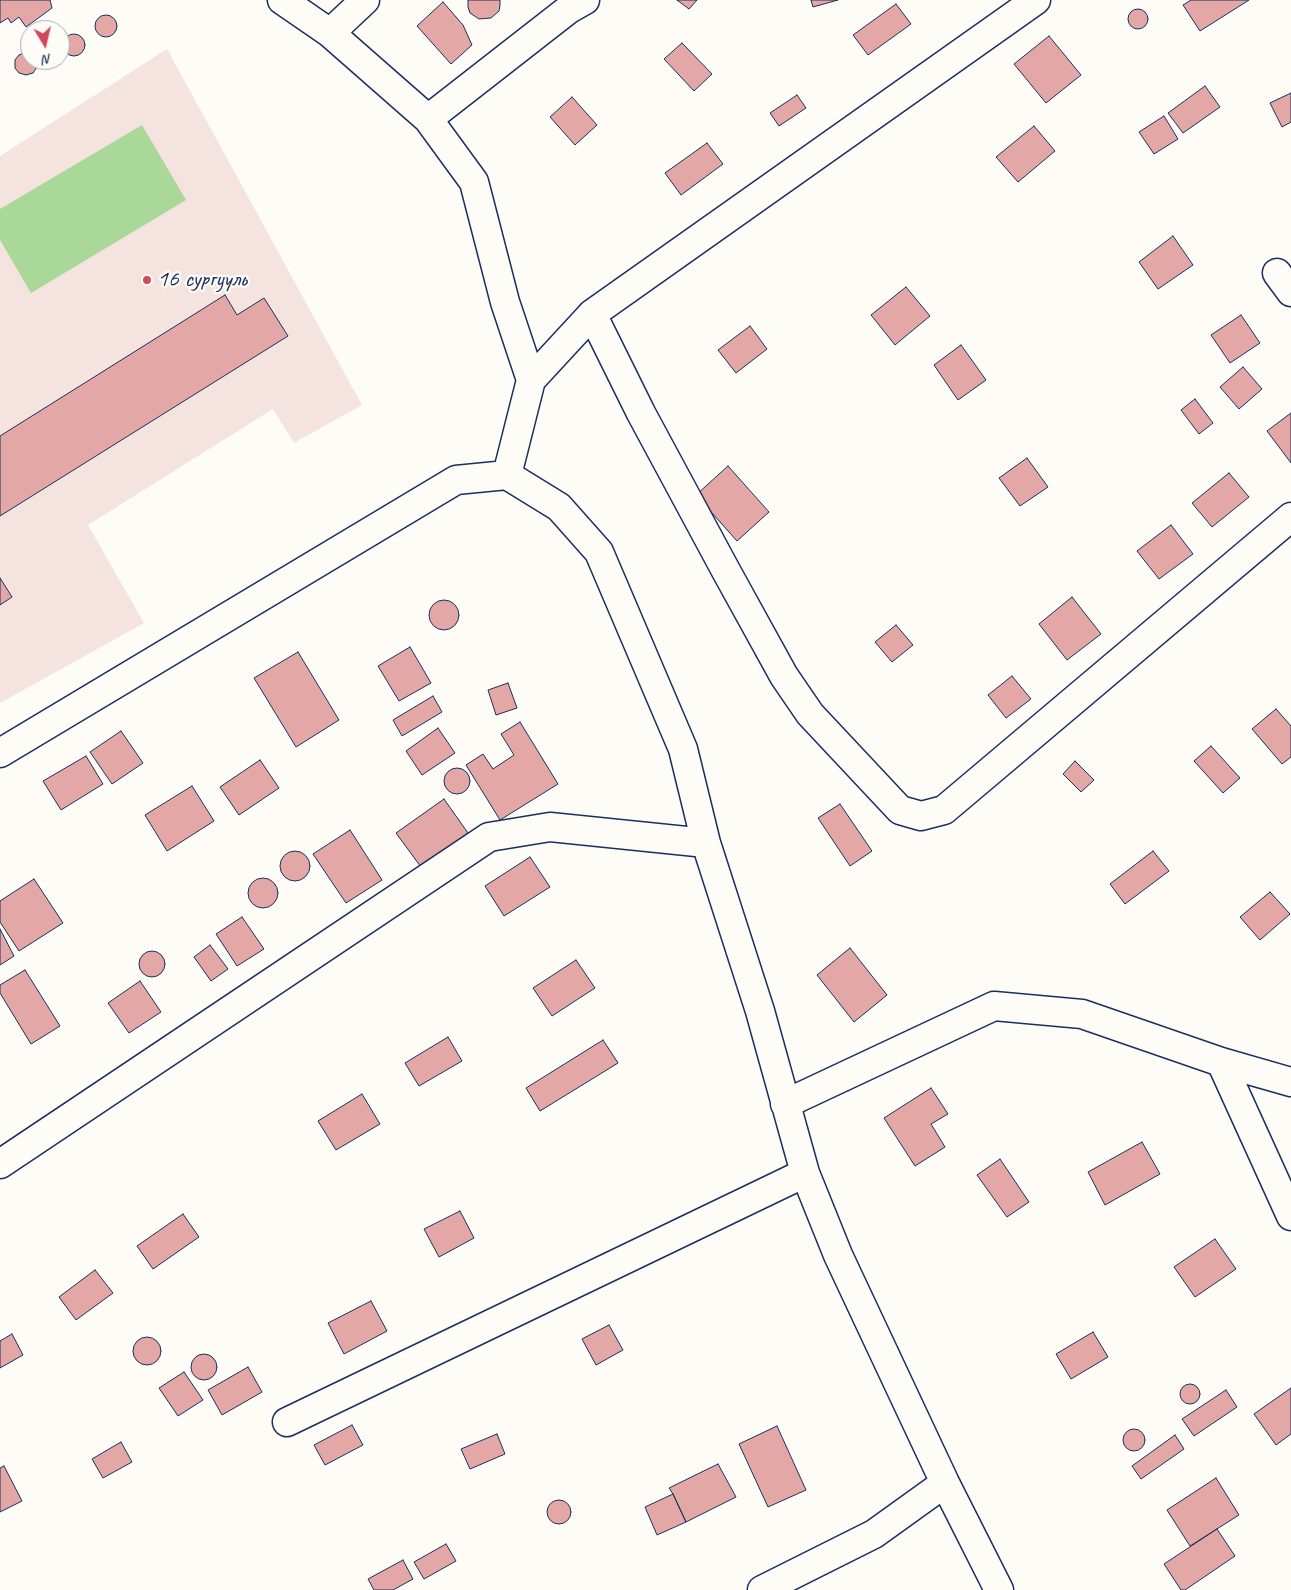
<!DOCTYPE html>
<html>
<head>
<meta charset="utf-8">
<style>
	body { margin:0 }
	#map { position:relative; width:1291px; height:1590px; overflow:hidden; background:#fdfcf7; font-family:Caveat,sans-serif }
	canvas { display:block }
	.north { position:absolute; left:20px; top:20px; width:50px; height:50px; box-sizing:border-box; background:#fdfcf7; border:1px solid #a3aaba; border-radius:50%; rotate:171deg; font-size:14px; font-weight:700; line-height:20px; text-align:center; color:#1b2f5e }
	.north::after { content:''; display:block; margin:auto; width:18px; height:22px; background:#d1495b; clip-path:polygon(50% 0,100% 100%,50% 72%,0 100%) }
</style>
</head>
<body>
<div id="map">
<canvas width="1291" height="1590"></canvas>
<div class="north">N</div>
</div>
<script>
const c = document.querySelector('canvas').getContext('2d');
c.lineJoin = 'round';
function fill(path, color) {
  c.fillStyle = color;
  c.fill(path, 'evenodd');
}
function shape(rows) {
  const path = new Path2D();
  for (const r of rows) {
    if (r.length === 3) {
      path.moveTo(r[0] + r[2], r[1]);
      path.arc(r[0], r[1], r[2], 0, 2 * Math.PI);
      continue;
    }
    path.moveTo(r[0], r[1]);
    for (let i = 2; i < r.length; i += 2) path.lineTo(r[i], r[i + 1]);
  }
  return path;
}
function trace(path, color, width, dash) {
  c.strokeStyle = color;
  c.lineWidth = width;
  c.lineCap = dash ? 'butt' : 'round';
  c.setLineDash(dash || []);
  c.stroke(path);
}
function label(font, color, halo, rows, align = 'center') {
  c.font = font + ' Caveat,sans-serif';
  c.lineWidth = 4.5;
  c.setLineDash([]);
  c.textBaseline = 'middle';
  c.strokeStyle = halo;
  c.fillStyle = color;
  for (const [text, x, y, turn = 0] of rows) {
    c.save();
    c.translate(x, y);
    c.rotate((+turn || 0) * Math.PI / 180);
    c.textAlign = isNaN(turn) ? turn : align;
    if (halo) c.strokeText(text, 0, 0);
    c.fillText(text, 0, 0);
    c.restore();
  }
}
fill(shape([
	[167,49,362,405,294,443,273,409,88,525,144,623,0,703,0,156]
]), '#f5e3df');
fill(shape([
	[142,125,186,200,31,293,0,240,0,209]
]), '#a9d898');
const building = shape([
	[0,0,50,0,52,8,26,27,19,17,11,23,8,18,0,23,0,0],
	[468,0,500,0,500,5,499,11,491,18,479,19,470,13,468,7,468,0],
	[677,0,697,0,689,9,677,0],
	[811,0,838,0,813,7,811,0],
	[1191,0,1249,0,1200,31,1183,5,1191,0],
	[443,2,463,25,472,45,451,64,417,26,443,2],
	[896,4,911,24,868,55,853,35,896,4],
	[1138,19,10],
	[106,26,11],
	[74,45,11],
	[1049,36,1081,75,1046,103,1014,64,1049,36],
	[682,43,712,74,694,91,664,59,682,43],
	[26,52,30,54,30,60,37,60,37,67,33,73,26,75,19,73,15,68,15,60,19,55,26,52],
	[1205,86,1220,107,1183,133,1168,113,1205,86],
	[1291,93,1291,122,1282,127,1270,103,1291,93],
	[797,95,806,108,779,126,770,113,797,95],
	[572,97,597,125,575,145,550,117,572,97],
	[1164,116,1178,139,1154,154,1139,132,1164,116],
	[1034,126,1055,151,1018,182,996,157,1034,126],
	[707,143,723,164,681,195,665,173,707,143],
	[1173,236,1193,265,1158,289,1139,262,1173,236],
	[906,287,930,316,895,345,871,315,906,287],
	[225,295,237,315,264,298,288,336,0,516,0,436,225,295],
	[1241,315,1260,343,1230,363,1211,335,1241,315],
	[750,326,767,349,736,373,718,350,750,326],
	[961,345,986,380,958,400,934,365,961,345],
	[1243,367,1262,389,1239,409,1220,387,1243,367],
	[1195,399,1213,423,1199,434,1181,410,1195,399],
	[1291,413,1291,463,1267,431,1291,413],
	[1027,458,1048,487,1020,506,999,478,1027,458],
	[728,466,769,512,737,541,696,495,728,466],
	[1229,473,1249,497,1212,527,1192,503,1229,473],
	[1171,525,1193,554,1159,579,1137,551,1171,525],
	[0,578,12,597,0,605,0,578],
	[1072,597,1101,634,1067,660,1039,624,1072,597],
	[444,615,15],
	[896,625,913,645,892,662,875,642,896,625],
	[410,647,431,683,399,701,378,666,410,647],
	[298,652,339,720,296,747,254,678,298,652],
	[1012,676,1031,699,1006,718,988,695,1012,676],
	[508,683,517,708,496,715,488,690,508,683],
	[433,696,442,712,402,736,393,720,433,696],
	[1276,709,1291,726,1291,757,1282,764,1252,729,1276,709],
	[520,722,558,784,500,820,466,765,483,754,493,769,514,755,501,734,520,722],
	[438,728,455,753,422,775,406,751,438,728],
	[121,731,143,763,112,784,90,752,121,731],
	[1211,746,1240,778,1223,793,1194,761,1211,746],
	[86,756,103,784,61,810,43,781,86,756],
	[260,760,279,788,239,815,220,787,260,760],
	[1075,761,1094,780,1081,792,1063,774,1075,761],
	[457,781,13],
	[192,786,214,821,167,851,145,815,192,786],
	[444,799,468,833,421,867,396,833,444,799],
	[840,804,872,851,850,866,818,818,840,804],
	[350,830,382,880,346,903,313,854,350,830],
	[1153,851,1169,871,1125,904,1110,884,1153,851],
	[295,866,15],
	[530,857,550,887,504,916,485,886,530,857],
	[263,893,15],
	[34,879,63,923,19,951,0,922,0,901,34,879],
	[1270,892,1290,914,1260,940,1240,917,1270,892],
	[242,917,264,949,237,966,216,934,242,917],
	[0,929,14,956,0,965,0,929],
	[210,945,228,969,211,981,194,957,210,945],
	[850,948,887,995,854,1022,817,975,850,948],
	[152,964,13],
	[576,960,595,988,552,1016,533,988,576,960],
	[25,970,60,1026,31,1044,0,993,0,985,25,970],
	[140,981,161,1012,129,1033,108,1003,140,981],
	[448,1037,462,1061,419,1086,405,1063,448,1037],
	[603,1040,618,1063,540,1111,526,1088,603,1040],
	[931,1088,948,1114,931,1124,945,1147,915,1166,884,1118,931,1088],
	[362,1094,380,1124,336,1150,318,1121,362,1094],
	[1142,1142,1160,1174,1105,1205,1088,1172,1142,1142],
	[1000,1159,1029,1202,1007,1217,977,1175,1000,1159],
	[460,1211,474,1238,439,1257,424,1229,460,1211],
	[183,1214,199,1237,153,1269,137,1246,183,1214],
	[1215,1239,1236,1269,1195,1297,1174,1267,1215,1239],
	[95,1270,113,1293,76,1320,59,1297,95,1270],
	[371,1301,387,1331,344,1354,328,1323,371,1301],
	[609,1325,623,1350,596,1365,582,1339,609,1325],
	[1093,1332,1108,1357,1071,1379,1056,1354,1093,1332],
	[12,1334,23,1355,0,1368,0,1341,12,1334],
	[147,1351,14],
	[204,1367,13],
	[248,1367,262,1392,222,1415,208,1390,248,1367],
	[184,1372,203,1400,178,1416,159,1388,184,1372],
	[1190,1394,10],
	[1291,1388,1291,1434,1276,1445,1254,1414,1291,1388],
	[1226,1390,1237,1407,1194,1436,1182,1419,1226,1390],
	[352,1425,363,1445,325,1465,314,1445,352,1425],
	[777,1426,806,1490,768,1507,739,1444,777,1426],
	[1134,1440,11],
	[497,1434,505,1454,470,1469,461,1449,497,1434],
	[1175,1435,1184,1449,1141,1479,1132,1466,1175,1435],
	[121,1442,132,1462,103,1478,92,1459,121,1442],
	[718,1464,736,1497,686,1522,673,1494,669,1488,718,1464],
	[4,1466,22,1501,0,1512,0,1468,4,1466],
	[1216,1478,1239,1515,1190,1546,1167,1510,1216,1478],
	[673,1494,686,1522,657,1535,645,1507,673,1494],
	[559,1512,12],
	[1217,1529,1235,1556,1185,1590,1181,1590,1164,1564,1217,1529],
	[446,1544,456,1561,424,1579,414,1562,446,1544],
	[403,1560,413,1579,393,1590,374,1590,368,1579,403,1560]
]);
fill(building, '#e3a8a6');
trace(building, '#1b2f5e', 1);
const minor = shape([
	[282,0,330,33,428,119],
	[330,33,365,0],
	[1277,273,1291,292],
	[592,314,641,413,725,569,784,676,810,714,900,810,921,816,944,810,1291,517],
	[531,380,505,302,474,182,428,119,569,9,585,0],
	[507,475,531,380,592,314,1036,0],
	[0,753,456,480,507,475,559,507,599,552,683,749,706,843,760,1011,805,1173,838,1255,945,1483,999,1590],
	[1221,1062,1291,1216],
	[785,1104,994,1006,1082,1014,1221,1062,1291,1082],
	[0,1164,489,837,550,827,706,843],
	[287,1422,805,1173],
	[762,1590,874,1534,945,1483]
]);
trace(minor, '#1b2f5e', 31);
trace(minor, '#fdfcf7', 28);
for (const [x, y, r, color] of [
	[147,280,5,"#d1495b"]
]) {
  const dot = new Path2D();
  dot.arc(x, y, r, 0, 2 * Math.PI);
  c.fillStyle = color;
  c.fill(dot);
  trace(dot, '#fdfcf7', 2);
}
label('24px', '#1b2f5e', '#fdfcf7', [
	["16 сургууль",157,280]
], 'left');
</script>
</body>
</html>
